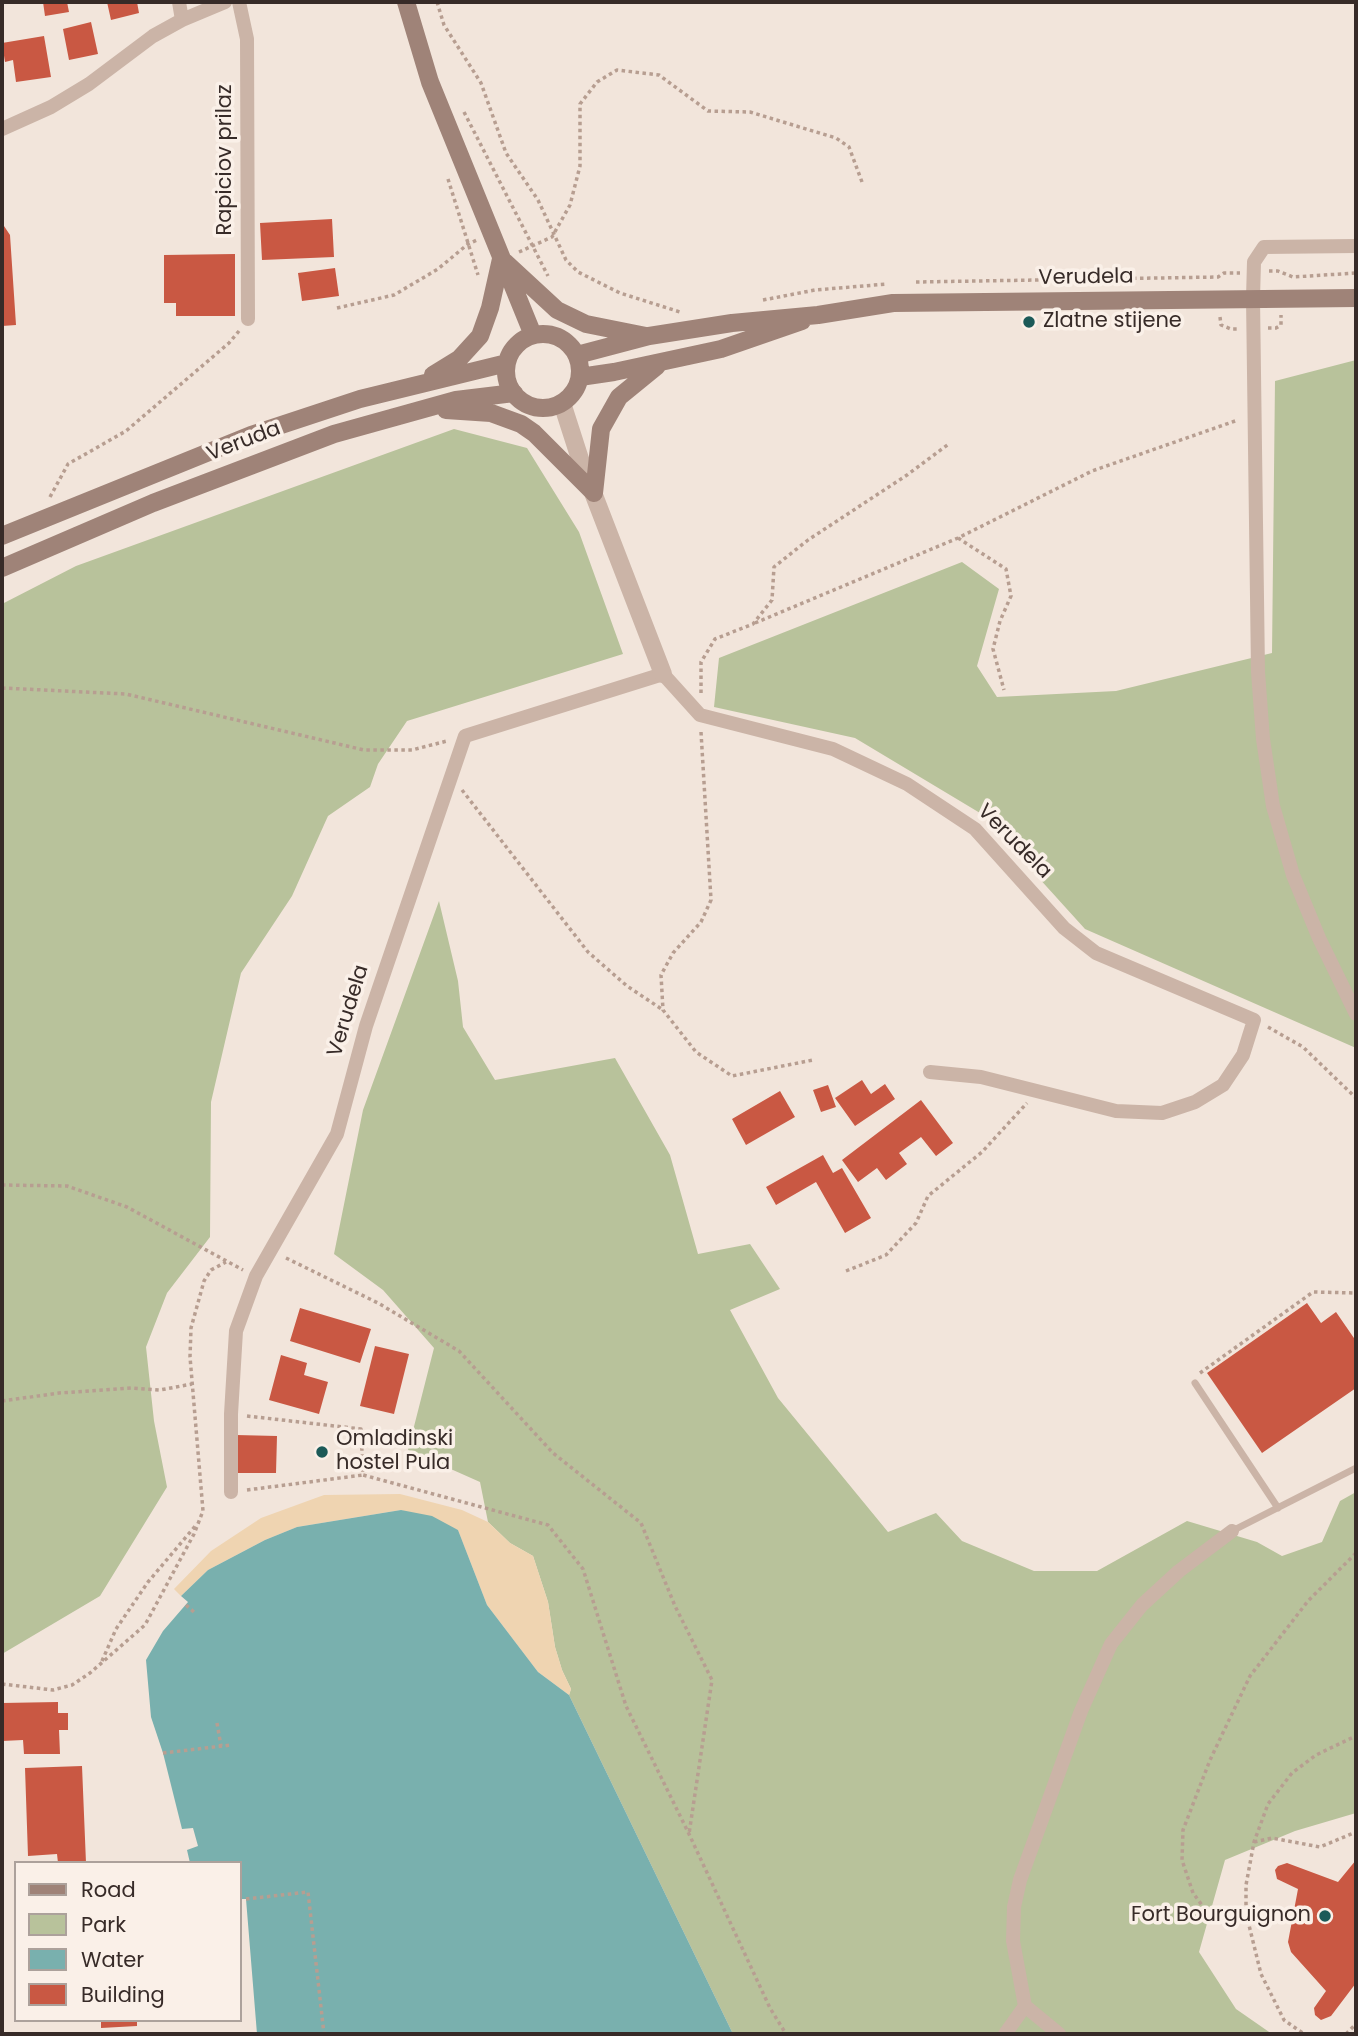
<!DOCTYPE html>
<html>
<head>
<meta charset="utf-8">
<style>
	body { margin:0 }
	#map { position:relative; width:1358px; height:2036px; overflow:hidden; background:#f2e5db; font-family:Poppins,sans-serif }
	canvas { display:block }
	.frame { position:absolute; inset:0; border:4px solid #372b28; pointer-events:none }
	.legend { position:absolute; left:14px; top:1861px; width:228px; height:161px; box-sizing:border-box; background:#faf0e8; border:2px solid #aca19b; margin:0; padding:9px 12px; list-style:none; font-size:21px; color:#372b28 }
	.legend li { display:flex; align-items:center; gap:14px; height:35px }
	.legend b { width:35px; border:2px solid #aca19b }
</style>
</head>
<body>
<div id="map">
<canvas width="1358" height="2036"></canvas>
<div class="frame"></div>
<ul class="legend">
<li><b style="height:9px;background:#9f8378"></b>Road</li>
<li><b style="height:19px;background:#b8c29b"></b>Park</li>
<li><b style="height:19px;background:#79b0ae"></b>Water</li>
<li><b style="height:19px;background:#c95843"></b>Building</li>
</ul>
</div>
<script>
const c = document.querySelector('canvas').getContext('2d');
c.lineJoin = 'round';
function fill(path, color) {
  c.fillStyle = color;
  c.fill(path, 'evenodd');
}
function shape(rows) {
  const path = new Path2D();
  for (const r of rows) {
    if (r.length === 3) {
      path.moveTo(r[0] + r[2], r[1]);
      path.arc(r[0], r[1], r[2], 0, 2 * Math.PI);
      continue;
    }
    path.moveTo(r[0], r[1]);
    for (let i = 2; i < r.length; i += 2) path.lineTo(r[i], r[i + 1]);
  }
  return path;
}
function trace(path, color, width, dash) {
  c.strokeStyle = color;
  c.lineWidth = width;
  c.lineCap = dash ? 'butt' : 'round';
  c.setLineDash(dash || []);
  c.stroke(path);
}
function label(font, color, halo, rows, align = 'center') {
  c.font = font + ' Poppins,sans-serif';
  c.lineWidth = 7;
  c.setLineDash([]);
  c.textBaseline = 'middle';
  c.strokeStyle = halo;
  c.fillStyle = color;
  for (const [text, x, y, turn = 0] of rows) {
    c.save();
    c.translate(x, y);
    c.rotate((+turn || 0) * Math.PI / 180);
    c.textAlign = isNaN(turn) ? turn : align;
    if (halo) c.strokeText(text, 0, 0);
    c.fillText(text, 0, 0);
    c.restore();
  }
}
fill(shape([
	[1356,360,1356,1048,1085,929,980,813,855,738,714,707,719,658,962,562,999,589,977,666,997,697,1116,691,1272,653,1275,381],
	[454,429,527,448,579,532,623,654,407,721,378,764,370,787,328,816,292,896,241,973,211,1102,210,1237,167,1293,146,1347,154,1421,167,1487,100,1596,2,1654,2,604,76,566],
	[439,901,458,981,463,1027,495,1080,615,1058,670,1155,698,1254,750,1244,780,1289,730,1310,778,1398,888,1532,936,1513,962,1541,1034,1571,1097,1571,1187,1521,1257,1542,1282,1556,1322,1542,1340,1501,1356,1492,1356,1813,1295,1831,1225,1860,1199,1952,1236,2009,1272,2034,733,2034,569,1695,571,1689,562,1670,555,1647,548,1602,533,1556,510,1543,488,1522,480,1482,408,1450,434,1348,383,1290,334,1254,363,1110]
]), '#b8c29b');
fill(shape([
	[400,1494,462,1510,488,1522,510,1543,533,1556,548,1602,555,1647,562,1670,571,1689,569,1695,538,1672,487,1605,458,1530,401,1510,297,1527,265,1540,208,1570,181,1596,174,1589,211,1551,261,1518,324,1495]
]), '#efd4b1');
fill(shape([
	[401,1510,432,1516,458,1530,487,1605,538,1672,569,1695,733,2034,257,2034,246,1899,240,1899,240,1863,190,1863,187,1850,198,1846,193,1828,182,1829,163,1753,151,1717,146,1660,163,1631,188,1602,181,1596,208,1570,265,1540,297,1527]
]), '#79b0ae');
fill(shape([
	[43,2,67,2,69,12,45,16],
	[107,2,137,2,139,13,111,20],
	[91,22,98,54,69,60,63,29],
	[44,36,51,77,16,82,13,60,5,62,2,43],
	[332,219,334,257,262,260,260,223],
	[2,223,10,235,16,325,2,326],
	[235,254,235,316,176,316,176,303,164,303,164,255],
	[335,268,339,296,302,301,298,273],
	[862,1080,871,1094,885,1084,895,1099,855,1126,835,1098],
	[828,1085,836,1107,821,1112,813,1090],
	[780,1091,795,1117,746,1145,732,1119],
	[921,1100,953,1143,936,1156,921,1137,899,1153,907,1164,886,1180,877,1168,858,1182,842,1160],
	[823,1155,833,1173,842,1168,871,1218,845,1233,816,1182,776,1205,766,1187],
	[1307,1303,1321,1323,1336,1312,1356,1341,1356,1388,1262,1453,1207,1373],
	[300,1308,371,1329,360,1363,290,1341],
	[375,1346,409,1354,394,1414,360,1406],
	[281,1355,307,1363,304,1375,328,1382,319,1414,269,1400],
	[236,1435,277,1436,276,1473,235,1473],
	[58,1702,58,1713,68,1713,68,1730,59,1730,60,1754,24,1754,23,1740,2,1741,2,1703],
	[82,1766,86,1863,58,1863,57,1854,28,1856,25,1768],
	[1356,1860,1356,1983,1331,2016,1321,2020,1315,2015,1314,2008,1326,1991,1291,1952,1288,1942,1298,1889,1277,1879,1275,1870,1278,1866,1287,1863,1338,1882],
	[101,2020,137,2020,137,2026,101,2028]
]), '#c95843');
trace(shape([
	[437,2,444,25,481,83,506,153,538,200,566,260,578,272,620,293,680,312],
	[464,112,548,276],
	[448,179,478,275],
	[519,252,552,237,570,205,580,166,580,104,597,82,617,70,659,75,708,111,750,112,836,138,849,147,862,182],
	[1269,271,1278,271,1293,277,1356,273],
	[916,282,1218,277,1224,273,1240,273],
	[763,300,815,290,887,284],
	[337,308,394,295,438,269,468,244,477,240],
	[1220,317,1221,325,1231,329,1240,329],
	[1268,328,1276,328,1281,325,1281,315],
	[50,497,68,464,126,431,229,343,239,331],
	[958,538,1006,569,1011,596,1000,621,993,649,1004,690],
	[755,623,958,538,1092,471,1238,420],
	[2,688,126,694,364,750,412,750,447,741],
	[701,693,701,662,715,639,753,624,772,600,774,567,808,540,907,475,950,443],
	[701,732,711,900,701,922,673,953,661,975,663,1010,696,1052,732,1076,813,1060],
	[462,790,588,952,627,986,663,1010],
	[1268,1027,1303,1047,1356,1098],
	[2,1185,67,1186,127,1207,243,1270],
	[286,1258,378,1303,459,1351,553,1453,641,1523,675,1606,712,1680,689,1834],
	[846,1271,886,1255,916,1223,928,1196,982,1152,1027,1103],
	[1200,1373,1313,1292,1356,1293],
	[2,1401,59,1393,131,1388,160,1390,192,1384],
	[247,1416,361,1429,363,1475,548,1525,583,1569,626,1706,689,1834,770,2008,786,2034],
	[247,1490,363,1475],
	[1356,1553,1308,1601,1250,1676,1210,1760,1183,1830,1182,1860,1193,1893,1210,1916,1225,1919,1246,1913,1246,1885,1254,1842,1268,1804,1292,1773,1316,1755,1356,1736],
	[186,1605,195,1613],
	[102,1661,116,1629,148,1582,197,1524],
	[2,1684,53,1690,72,1685,90,1673,145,1625,194,1534,203,1511,190,1357,191,1328,204,1281,211,1270,226,1262],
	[217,1723,221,1746],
	[163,1753,231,1745],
	[1254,1842,1272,1838,1320,1847,1356,1832],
	[246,1899,308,1892,324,2034],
	[1246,1913,1261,1974,1284,2020,1304,2034],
	[1346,2034,1356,2024]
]), '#b79e91', 3.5, [3.5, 3.5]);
trace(shape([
	[1195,1383,1278,1508],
	[1232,1531,1356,1468]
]), '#cbb4a7', 7);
trace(shape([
	[179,2,182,20],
	[239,2,247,39,248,319],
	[2,129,51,107,89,84,153,36,182,20,225,2],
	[1356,246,1264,247,1254,262,1253,298,1258,672,1263,739,1273,806,1293,875,1319,938,1356,1014],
	[231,1492,231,1414,236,1331,256,1276,337,1134,366,1026,465,736,663,674,700,715,833,749,907,784,975,829,1064,928,1096,953,1254,1020,1243,1055,1223,1085,1195,1102,1162,1113,1116,1111,981,1077,930,1072],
	[1025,2006,1059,2034],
	[1005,2034,1025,2006,1013,1941,1014,1907,1020,1880,1081,1711,1111,1644,1142,1605,1179,1571,1232,1531]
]), '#cbb4a7', 14);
trace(shape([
	[562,403,580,459,663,674]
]), '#cbb4a7', 18);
trace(shape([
	[406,2,430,82,533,335],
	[505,262,557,310,586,324,646,336],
	[543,371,37],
	[577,355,649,336,732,323,818,315,893,303,1356,298],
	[433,375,459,359,480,336,490,308,501,259],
	[580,377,614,372,721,349,802,321],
	[446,410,491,413,521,424,534,433,594,493],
	[594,493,601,429,619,397,657,366],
	[2,536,251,435,360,399,507,363],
	[2,568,153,503,334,434,456,400,514,393]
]), '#9f8378', 18);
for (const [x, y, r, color] of [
	[1029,322,7,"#1c5a58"],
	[322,1452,7,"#1c5a58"],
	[1325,1916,7,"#1c5a58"]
]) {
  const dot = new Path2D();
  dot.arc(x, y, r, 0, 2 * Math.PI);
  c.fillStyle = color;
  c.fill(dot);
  trace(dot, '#faf0e8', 2.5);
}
label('21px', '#372b28', '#faf0e8', [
	["Rapiciov prilaz",226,160,-90],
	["Verudela",1086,278,-1],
	["Veruda",244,442,-21],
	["Verudela",1014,842,45],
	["Verudela",349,1011,-73]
]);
label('21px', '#372b28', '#faf0e8', [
	["Zlatne stijene",1043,322],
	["Omladinski",336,1440],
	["hostel Pula",336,1464],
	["Fort Bourguignon",1311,1916,"right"]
], 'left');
</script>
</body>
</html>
